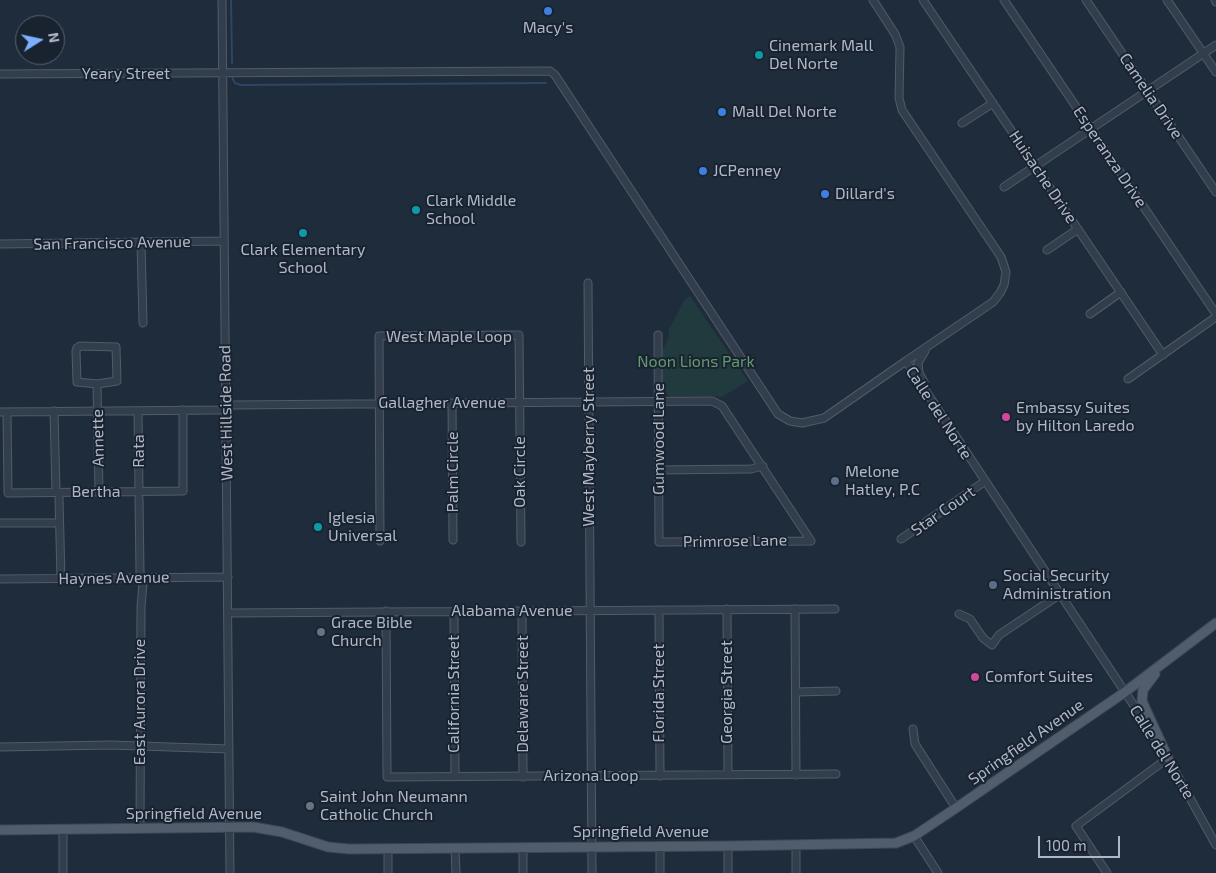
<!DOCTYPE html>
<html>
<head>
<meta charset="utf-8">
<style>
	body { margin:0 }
	#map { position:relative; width:1216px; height:873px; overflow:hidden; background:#1f2c3c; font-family:"Exo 2",sans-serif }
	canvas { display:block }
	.north { position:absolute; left:15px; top:15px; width:50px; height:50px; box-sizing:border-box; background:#192330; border:1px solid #555f6d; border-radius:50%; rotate:80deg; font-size:14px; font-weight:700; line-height:20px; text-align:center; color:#aeb8c8 }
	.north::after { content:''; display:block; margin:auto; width:18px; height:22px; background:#7cafff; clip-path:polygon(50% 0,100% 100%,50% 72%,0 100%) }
	.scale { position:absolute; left:1038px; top:836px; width:82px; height:22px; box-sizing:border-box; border:2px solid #aeb8c8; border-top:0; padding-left:6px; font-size:15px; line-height:18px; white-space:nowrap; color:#aeb8c8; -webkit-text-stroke:4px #192330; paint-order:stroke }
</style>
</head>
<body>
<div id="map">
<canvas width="1216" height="873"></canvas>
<div class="north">N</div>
<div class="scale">100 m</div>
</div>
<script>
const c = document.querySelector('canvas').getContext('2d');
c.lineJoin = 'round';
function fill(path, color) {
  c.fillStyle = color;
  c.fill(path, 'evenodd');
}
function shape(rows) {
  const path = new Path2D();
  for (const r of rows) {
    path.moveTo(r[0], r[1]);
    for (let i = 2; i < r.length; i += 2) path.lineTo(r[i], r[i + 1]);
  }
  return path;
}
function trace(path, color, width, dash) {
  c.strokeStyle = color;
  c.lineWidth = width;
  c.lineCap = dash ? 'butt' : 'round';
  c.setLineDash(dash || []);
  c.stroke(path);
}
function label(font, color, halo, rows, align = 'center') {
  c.font = font + ' "Exo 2",sans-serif';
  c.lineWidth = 4;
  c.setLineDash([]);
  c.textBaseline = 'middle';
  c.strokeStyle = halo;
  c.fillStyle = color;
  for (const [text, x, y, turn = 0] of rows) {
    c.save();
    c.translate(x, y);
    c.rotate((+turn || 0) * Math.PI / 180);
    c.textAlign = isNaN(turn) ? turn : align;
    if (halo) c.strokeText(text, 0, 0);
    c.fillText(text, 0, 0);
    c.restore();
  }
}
fill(shape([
	[690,296,748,381,722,397,712,396,669,397,663,390,663,349,669,337,669,329,685,299]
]), '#213a3d');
trace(shape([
	[231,0,232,63],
	[232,77,235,83,241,85,546,83]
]), '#304563', 2);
const minor = shape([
	[222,0,230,873],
	[873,0,895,34,900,47,899,98,902,110,1001,257,1006,272,1004,285,1000,293,993,302,906,361,1158,742],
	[923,0,1163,355],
	[1004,0,1216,314],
	[1086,0,1216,192],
	[1167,0,1216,72],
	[1215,0,1216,2],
	[0,74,550,71,555,75,778,414,790,421,802,423,824,418,906,361],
	[962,123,993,103],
	[1004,187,1216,45],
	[141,243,143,323],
	[0,244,224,241],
	[1047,250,1078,229],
	[588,283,592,873],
	[1090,314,1121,292],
	[658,335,659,542,811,541],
	[1128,379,1216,317],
	[924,382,919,373,918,363,925,351],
	[97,384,117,381,116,347,80,346,77,348,76,351,77,382,97,384,99,492],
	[452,403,453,540],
	[54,411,56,492],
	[138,411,139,492],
	[0,412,219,410,233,405,712,401,722,406,811,541],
	[7,412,8,493,183,491,183,410],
	[659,470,751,469,763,466],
	[59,498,61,579],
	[139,498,140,572,143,583,141,607,140,828],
	[0,523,59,523],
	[901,539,984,482],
	[380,541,379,336,519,335,521,542],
	[0,579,228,577],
	[727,609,728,775],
	[795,609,796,775],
	[659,610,660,776],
	[386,611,387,777,836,774],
	[454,611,455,777],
	[522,611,523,777],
	[228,613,835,609],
	[959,614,970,619,983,638,992,645,999,635,1059,595],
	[796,692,836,691],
	[913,729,915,744,956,808],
	[0,747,111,745,229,749],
	[1166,755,1216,845],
	[63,829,63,873],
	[914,836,938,873],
	[728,846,728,873],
	[796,846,796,873],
	[660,847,660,873],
	[455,848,456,873],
	[523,848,523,873],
	[388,849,388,873],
	[1107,873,1076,826,1168,758]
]);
const major = shape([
	[1155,674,1143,690,1142,701,1168,758],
	[0,830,253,827,282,832,328,847,349,849,728,846,896,843,914,836,956,808,1125,692,1216,623]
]);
trace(minor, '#515b6a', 9);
trace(major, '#3d4755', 11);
trace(minor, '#333e4c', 7);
trace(major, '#515d6c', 9);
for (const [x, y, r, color] of [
	[548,11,5,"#3f7fe0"],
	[759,55,5,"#0f9aa8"],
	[722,112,5,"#3f7fe0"],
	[703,171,5,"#3f7fe0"],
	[825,194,5,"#3f7fe0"],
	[416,210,5,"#0f9aa8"],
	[303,233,5,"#0f9aa8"],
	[1006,417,5,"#d1479c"],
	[835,481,5,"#5c6f8a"],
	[318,527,5,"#0f9aa8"],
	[993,585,5,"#5c6f8a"],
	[321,632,5,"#6b7280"],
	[975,677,5,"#d1479c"],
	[310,806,5,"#6b7280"]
]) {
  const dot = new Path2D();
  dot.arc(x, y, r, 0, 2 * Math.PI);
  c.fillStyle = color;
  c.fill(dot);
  trace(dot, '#192330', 2);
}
label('16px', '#aeb8c8', '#192330', [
	["Macy's",548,28,"center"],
	["Cinemark Mall",769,46],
	["Del Norte",769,64],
	["Mall Del Norte",732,112],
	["JCPenney",713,171],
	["Dillard's",835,194],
	["Clark Middle",426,201],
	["School",426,219],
	["Clark Elementary",303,250,"center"],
	["School",303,268,"center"],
	["Embassy Suites",1016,408],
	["by Hilton Laredo",1016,426],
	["Melone",845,472],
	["Hatley, P.C",845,490],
	["Iglesia",328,518],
	["Universal",328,536],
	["Social Security",1003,576],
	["Administration",1003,594],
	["Grace Bible",331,623],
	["Church",331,641],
	["Comfort Suites",985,677],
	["Saint John Neumann",320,797],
	["Catholic Church",320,815]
], 'left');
label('16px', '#aeb8c8', '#192330', [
	["Yeary Street",126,74],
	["Camelia Drive",1151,96,56],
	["Esperanza Drive",1110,157,56],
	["Huisache Drive",1043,177,56],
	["San Francisco Avenue",112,243,-1],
	["West Maple Loop",449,337],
	["Gallagher Avenue",442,403],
	["West Hillside Road",226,413,-91],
	["Calle del Norte",939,413,57],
	["Annette",98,438,-91],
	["Gumwood Lane",659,439,-90],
	["West Mayberry Street",589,447,-90],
	["Rata",139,451,-90],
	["Palm Circle",453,472,-90],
	["Oak Circle",520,472,-90],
	["Bertha",96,492],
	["Star Court",943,511,-35],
	["Primrose Lane",735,541,-1],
	["Haynes Avenue",114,578,-1],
	["Alabama Avenue",512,611],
	["Georgia Street",727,692,-90],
	["Florida Street",659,693,-90],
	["California Street",454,694,-90],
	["Delaware Street",523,694,-90],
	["East Aurora Drive",140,702,-90],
	["Springfield Avenue",1026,742,-35],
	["Calle del Norte",1162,752,58],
	["Arizona Loop",591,776],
	["Springfield Avenue",194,814],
	["Springfield Avenue",641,832]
]);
label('16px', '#639b70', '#192330', [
	["Noon Lions Park",696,362]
]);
</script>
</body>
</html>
